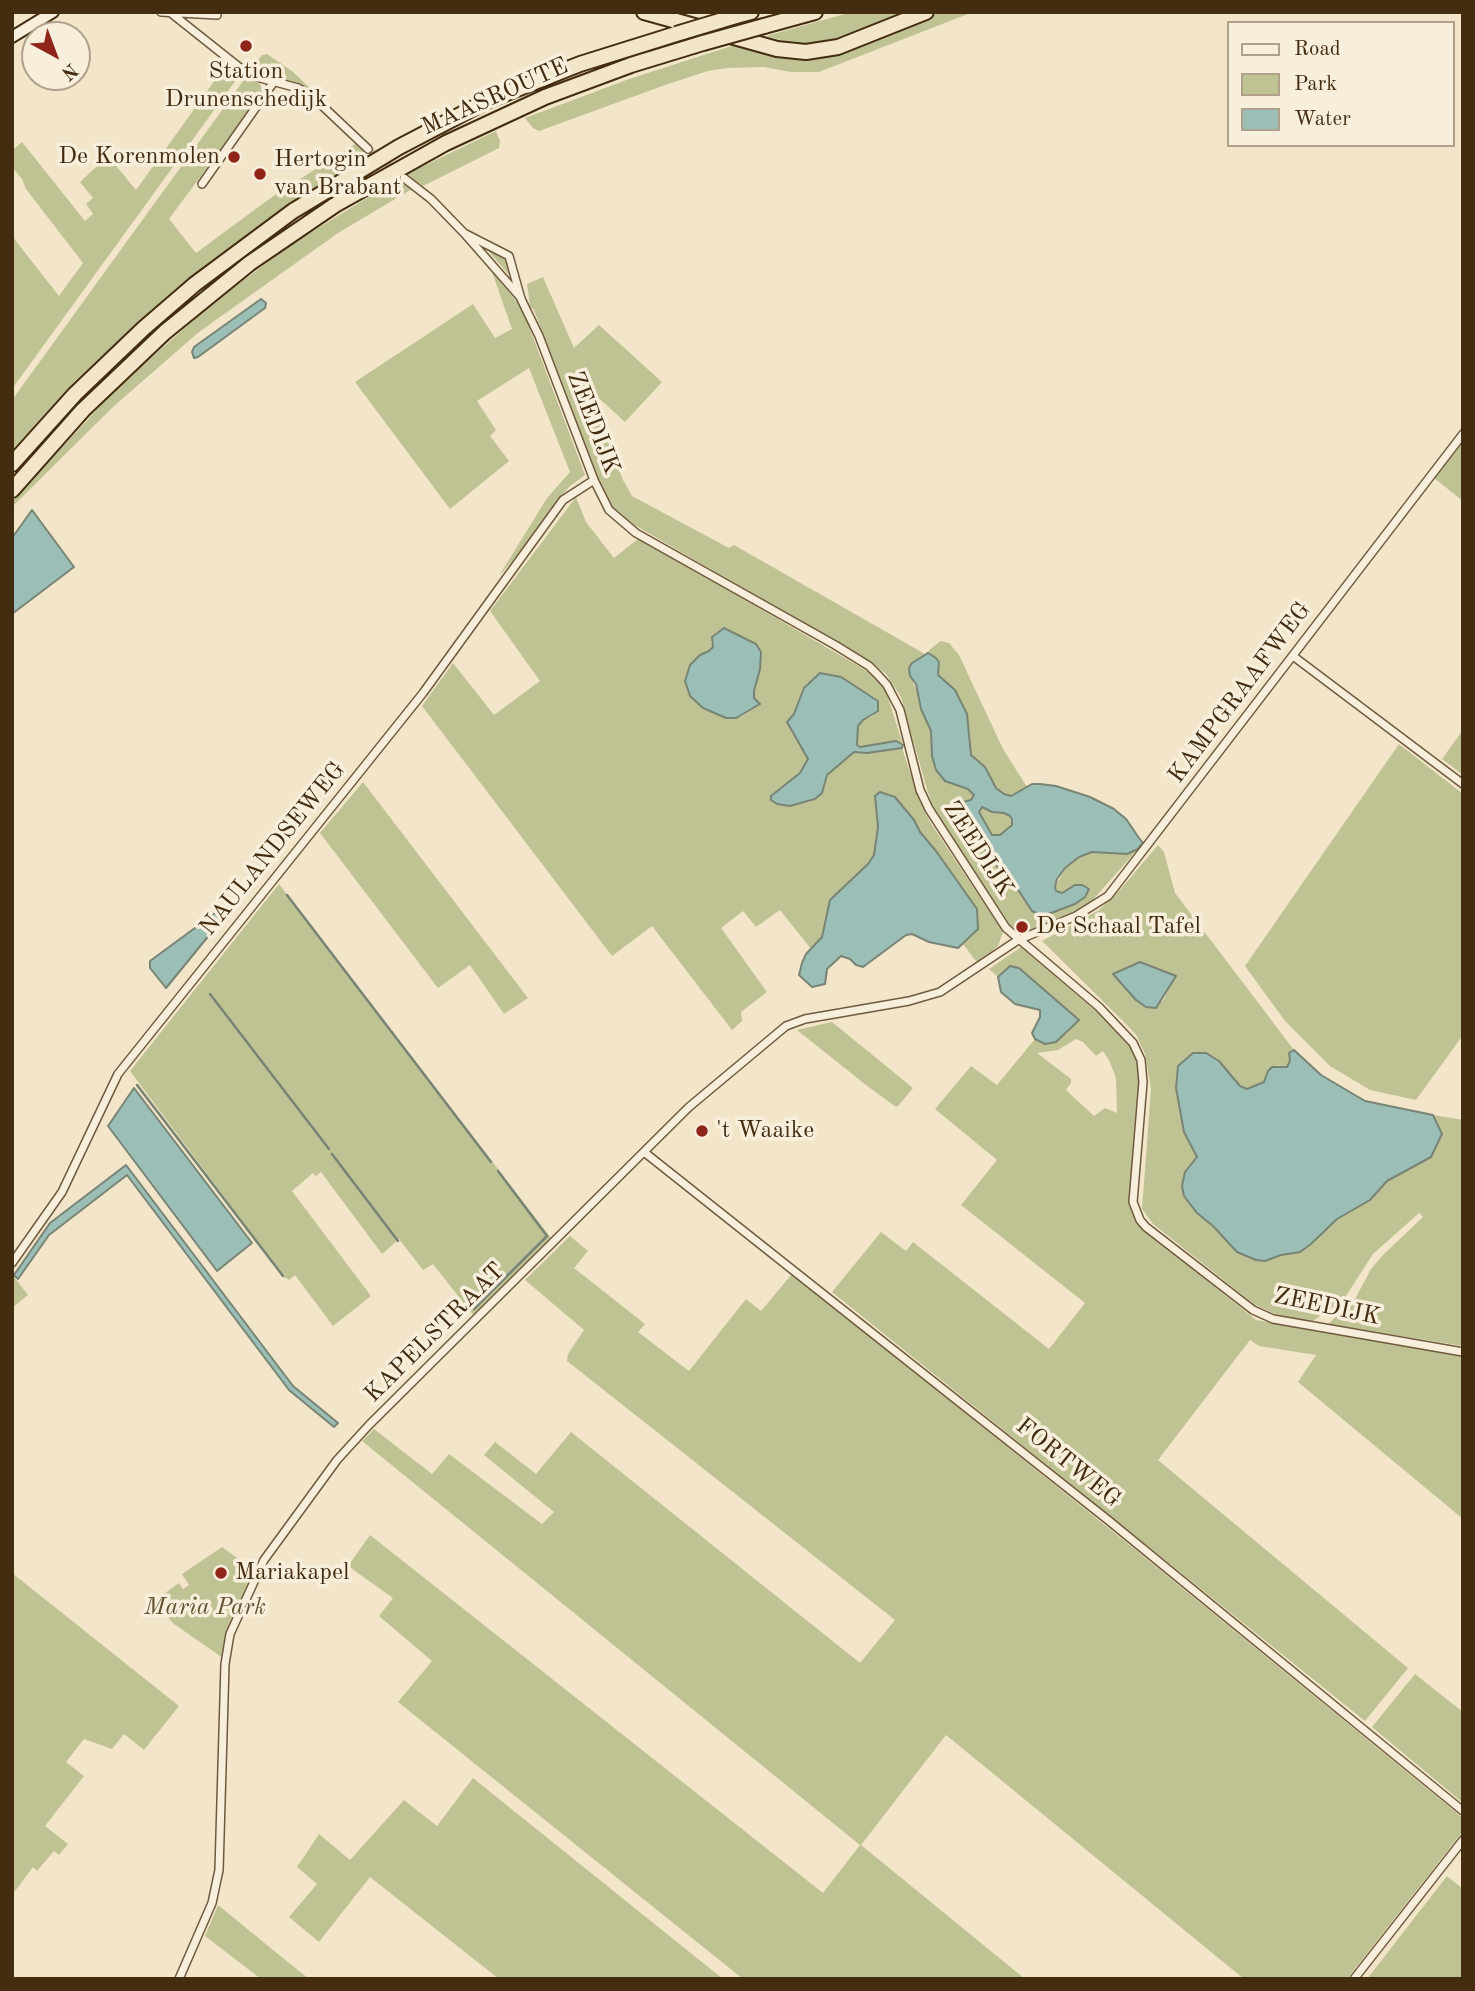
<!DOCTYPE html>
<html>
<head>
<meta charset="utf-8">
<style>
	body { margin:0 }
	#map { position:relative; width:1475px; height:1991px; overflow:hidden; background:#f2e5c9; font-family:"Old Standard TT",serif }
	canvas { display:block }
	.frame { position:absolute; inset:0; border:14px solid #432c10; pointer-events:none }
	.legend { position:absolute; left:1227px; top:21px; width:228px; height:126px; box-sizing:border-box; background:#f7eedc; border:2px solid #afa08a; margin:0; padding:9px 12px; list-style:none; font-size:21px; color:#432c10 }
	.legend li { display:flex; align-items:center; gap:14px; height:35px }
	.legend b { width:35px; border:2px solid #afa08a }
	.north { position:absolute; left:21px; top:21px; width:70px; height:70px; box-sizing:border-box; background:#f7eedc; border:2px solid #afa08a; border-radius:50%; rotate:139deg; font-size:19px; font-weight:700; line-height:28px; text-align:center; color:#432c10 }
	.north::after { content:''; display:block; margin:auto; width:24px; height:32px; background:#8f2418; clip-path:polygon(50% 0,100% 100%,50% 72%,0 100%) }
</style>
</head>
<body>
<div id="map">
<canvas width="1475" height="1991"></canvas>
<div class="frame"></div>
<ul class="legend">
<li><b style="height:9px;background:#f7eedc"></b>Road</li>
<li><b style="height:19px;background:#bfc394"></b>Park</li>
<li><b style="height:19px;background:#9bbfb7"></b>Water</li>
</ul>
<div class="north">N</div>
</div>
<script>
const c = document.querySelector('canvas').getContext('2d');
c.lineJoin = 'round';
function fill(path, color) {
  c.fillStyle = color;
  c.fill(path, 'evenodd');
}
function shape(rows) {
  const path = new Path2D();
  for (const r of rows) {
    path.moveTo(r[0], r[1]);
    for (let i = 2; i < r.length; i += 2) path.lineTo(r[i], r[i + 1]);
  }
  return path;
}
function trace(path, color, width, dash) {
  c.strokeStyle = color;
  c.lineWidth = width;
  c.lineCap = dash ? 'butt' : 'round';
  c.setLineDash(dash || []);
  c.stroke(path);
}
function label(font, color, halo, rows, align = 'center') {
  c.font = font + ' "Old Standard TT",serif';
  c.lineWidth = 7;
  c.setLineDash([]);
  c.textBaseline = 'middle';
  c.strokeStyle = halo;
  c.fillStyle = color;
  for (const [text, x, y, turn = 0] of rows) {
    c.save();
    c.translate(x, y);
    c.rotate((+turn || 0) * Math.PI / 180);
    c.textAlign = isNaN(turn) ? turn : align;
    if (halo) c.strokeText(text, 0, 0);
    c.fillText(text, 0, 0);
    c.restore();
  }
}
fill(shape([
	[852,12,916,12,844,40,808,46,795,44,766,36],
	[943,12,973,12,819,72,791,72,764,67,727,68,708,71,668,84,539,131,533,128,525,118,629,79,744,42,788,54,859,45],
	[267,54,292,71,315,93,297,84,250,70,262,55],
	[228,62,241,73,12,389,12,236,59,296,83,263,26,189,22,179,12,167,12,151,22,142,85,221,93,214,86,204,93,198,80,182,108,156,136,190],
	[246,77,260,84,263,92,169,219,196,253,272,197,355,144,368,156,271,217,210,262,145,317,76,380,12,450,12,400],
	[496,131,500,141,499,148,423,186,407,174],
	[398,179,412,189,338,233,199,332,114,406,12,507,12,502,38,473,119,386,213,303,292,244],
	[483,245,508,260,516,283],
	[492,272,522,308,585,475,569,487,558,500,519,553,499,576,547,498,570,472,529,368,477,401,496,430,490,436,509,461,450,509,355,382,473,304,495,338,512,329],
	[543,277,574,348,599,325,662,382,625,422,589,389,623,480,632,496,729,548,734,545,925,654,940,641,949,643,959,655,1003,749,1027,787,1011,796,1004,794,996,788,985,767,971,755,967,714,955,690,938,675,939,662,936,658,928,653,919,658,912,679,931,731,932,756,945,781,968,789,974,795,971,800,960,801,956,809,997,866,1011,879,1032,911,1066,908,1085,897,1067,889,1060,893,1055,887,1065,869,1079,857,1092,852,1127,854,1138,849,1091,902,1064,917,1030,931,1019,931,1011,926,937,815,928,793,901,697,886,674,875,665,838,643,626,520,611,506,601,490,534,310,530,306,527,284],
	[1463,440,1463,501,1434,478],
	[576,497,586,522,614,558,639,538,867,671,878,680,885,688,903,745,896,741,860,747,857,745,858,726,863,720,873,716,876,698,835,675,806,685,794,714,787,722,807,754,807,762,800,773,772,796,773,802,790,806,810,802,825,786,827,775,831,770,854,752,867,753,902,748,919,800,930,822,1003,932,998,946,978,964,963,944,974,934,973,904,920,832,905,807,888,793,875,802,878,827,874,855,868,864,830,900,822,937,811,949,780,910,756,927,743,911,721,928,767,992,741,1012,742,1021,732,1030,652,926,612,956,422,706,453,663,494,715,540,681,490,611],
	[711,641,759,648,761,660,754,691,754,697,759,705,742,716,726,718,709,711,700,655,709,651,713,647],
	[1463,730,1463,775,1442,759],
	[1399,744,1463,794,1463,1035,1416,1100,1370,1090,1330,1066,1285,1021,1245,966],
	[363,782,528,998,504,1014,470,965,438,988,320,833],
	[982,807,992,812,1004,813,1010,816,1012,819,1012,825,1000,835,992,835,979,811],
	[1158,845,1164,852,1175,893,1294,1050,1290,1053,1290,1061,1286,1068,1278,1065,1268,1071,1264,1082,1247,1089,1240,1086,1176,1088,1184,1132,1197,1157,1189,1167,1197,1213,1256,1260,1265,1261,1281,1255,1292,1254,1387,1181,1407,1169,1438,1123,1433,1115,1463,1120,1463,1346,1328,1324,1355,1299,1371,1269,1383,1255,1423,1217,1419,1213,1373,1254,1344,1299,1313,1321,1280,1316,1255,1305,1153,1224,1142,1209,1151,1089,1145,1054,1137,1036,1128,1026,1042,941,1099,910,1119,891],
	[1133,964,1173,980,1163,1001,1113,974],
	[279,884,551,1238,473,1315,433,1264,423,1270,399,1239,382,1254,321,1172,316,1176,313,1173,292,1191,371,1296,333,1326,295,1275,289,1280,284,1277,130,1071],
	[1021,947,1119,1031,1131,1045,1139,1061,1141,1074,1131,1204,1134,1216,1145,1231,1256,1320,1463,1356,1463,1519,1298,1382,1316,1355,1259,1346,1250,1340,1158,1460,1408,1668,1365,1721,832,1292,881,1232,906,1251,913,1242,1049,1349,1085,1303,961,1205,997,1160,935,1109,971,1066,997,1085,1035,1039,1040,1042,1068,1033,1005,969,998,977,989,969],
	[1076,1039,1083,1042,1096,1056,1103,1051,1109,1060,1116,1078,1117,1113,1105,1108,1094,1116,1066,1090,1071,1083,1071,1079,1037,1053,1058,1050],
	[832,1022,913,1088,899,1105,896,1107,866,1085,797,1030],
	[570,1236,588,1251,574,1268,645,1324,638,1332,689,1371,746,1299,761,1311,792,1274,1137,1551,1463,1818,1463,1831,1347,1979,1244,1979,946,1735,861,1845,1025,1979,743,1979,398,1702,432,1661,379,1616,393,1598,348,1566,370,1535,823,1893,860,1845,362,1441,374,1429,432,1474,449,1454,542,1524,554,1512,484,1455,495,1442,536,1474,571,1432,860,1663,895,1620,567,1361,568,1354,584,1330,525,1280],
	[14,1277,28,1295,12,1308,12,1279],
	[222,1547,255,1571,229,1626,223,1658,174,1624,153,1602,179,1583,183,1589,189,1585,182,1574],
	[12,1573,179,1706,144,1750,124,1734,112,1749,84,1739,66,1762,84,1776,45,1826,68,1844,59,1855,54,1851,37,1871,33,1867,12,1895],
	[1415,1674,1463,1712,1463,1803,1372,1727],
	[473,1778,499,1799,723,1979,499,1979,370,1877,319,1942,289,1917,317,1884,297,1867,319,1834,350,1860,404,1800,437,1826],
	[1447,1876,1463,1889,1463,1979,1367,1979],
	[218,1905,273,1950,309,1979,261,1979,205,1936]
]), '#bfc394');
const water = shape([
	[261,299,266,303,265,308,198,357,194,358,192,352,194,347,261,299],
	[32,510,74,567,12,614,12,538,32,510],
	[724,628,756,644,761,652,760,669,754,691,754,698,760,704,736,718,726,718,703,708,690,696,685,681,690,665,700,655,709,651,713,647,712,637,724,628],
	[928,653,936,658,939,662,938,675,955,690,967,714,971,755,985,767,996,788,1004,794,1011,796,1032,784,1040,784,1056,786,1090,797,1114,809,1126,819,1139,838,1143,843,1138,849,1127,854,1092,852,1079,857,1065,868,1057,879,1055,887,1056,891,1062,893,1075,885,1082,885,1089,889,1085,897,1075,904,1043,916,1032,911,1011,879,997,866,956,809,958,803,971,800,974,795,968,789,945,781,936,770,932,756,931,731,921,709,916,684,910,676,909,668,912,663,928,653],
	[982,807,992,812,1004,813,1010,816,1012,819,1012,825,1000,835,992,835,979,812,982,807],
	[820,673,841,677,878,701,878,711,863,720,858,726,857,745,860,747,896,741,903,745,902,748,867,753,854,752,827,775,822,793,815,799,790,806,777,804,771,800,771,796,800,773,808,759,787,722,794,714,804,688,820,673],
	[880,792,895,797,914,820,920,832,936,851,977,909,978,929,958,948,929,942,912,934,906,935,863,967,856,965,850,959,841,956,827,969,825,984,812,987,799,975,802,963,806,954,822,937,830,900,868,864,874,855,878,827,875,796,880,792],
	[218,911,224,917,166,988,150,968,150,961,218,911],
	[1140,962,1176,976,1156,1008,1146,1007,1136,1000,1113,974,1140,962],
	[1010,966,1019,968,1079,1020,1056,1042,1045,1044,1035,1039,1032,1033,1040,1017,1040,1010,1015,1004,1001,992,998,977,1010,966],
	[1294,1050,1321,1075,1365,1101,1433,1115,1442,1134,1431,1157,1387,1181,1370,1200,1337,1219,1311,1244,1300,1252,1281,1255,1265,1261,1256,1260,1237,1252,1213,1226,1197,1213,1184,1196,1182,1186,1185,1172,1197,1157,1184,1132,1176,1088,1178,1066,1193,1053,1206,1053,1219,1061,1240,1086,1247,1089,1264,1082,1268,1071,1272,1067,1287,1067,1290,1061,1289,1053,1294,1050],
	[134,1088,252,1243,217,1271,108,1126,134,1088],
	[126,1165,293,1386,338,1423,334,1427,289,1390,127,1175,49,1235,18,1279,14,1275,50,1223,126,1165]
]);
fill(water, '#9bbfb7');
trace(water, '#788474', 2);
trace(shape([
	[287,895,491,1162],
	[210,994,329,1149],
	[137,1085,283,1276],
	[332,1154,398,1241],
	[474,1309,547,1236,498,1171]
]), '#788474', 2.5);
trace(shape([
	[368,149,398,172]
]), '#cfc0a4', 7, [7, 3.5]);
const minor = shape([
	[161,12,217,15],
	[171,13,249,75,298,88,314,98,368,149],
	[404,178,431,199,464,233,521,298],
	[202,184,273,83],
	[464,233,509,256,521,299,539,336,594,480,609,510,636,533,835,645,869,666,878,675,887,685,900,710,920,790,929,809,1006,928,1099,1007,1133,1043,1141,1060,1143,1082,1133,1202,1140,1220,1146,1227,1253,1310,1273,1319,1463,1352],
	[1293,656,1463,784],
	[644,1152,1108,1520,1463,1811],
	[12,1263,62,1192,118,1074,423,693,563,500,594,480],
	[179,1979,212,1903,219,1870,225,1664,230,1634,264,1560,337,1460,369,1425,689,1107,786,1026,805,1019,909,1001,940,992,1018,940,1076,916,1108,896,1463,434],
	[1354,1979,1463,1840]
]);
const secondary = shape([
	[12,37,53,12]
]);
const motorway = shape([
	[644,12,777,49,806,52,838,47,926,12],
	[736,16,751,12],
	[764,26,815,12],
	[12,464,75,394,144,328,195,284,293,211,399,147,487,101,580,64,676,34],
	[12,490,83,410,165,332,250,263,335,205,446,143,545,97,631,65,703,43]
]);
trace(minor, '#6f5a3e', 10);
trace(secondary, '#432c10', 14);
trace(motorway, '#432c10', 18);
trace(minor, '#f7eedc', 7);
trace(secondary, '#f7eedc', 10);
trace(motorway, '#f2e5c9', 14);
const motorwayBridge = shape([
	[676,34,736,16],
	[703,43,764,26]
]);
trace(motorwayBridge, '#432c10', 18, []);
trace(motorwayBridge, '#f2e5c9', 14);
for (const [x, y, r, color] of [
	[246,46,7,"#8f2418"],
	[234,157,7,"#8f2418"],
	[260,174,7,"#8f2418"],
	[1022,927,7,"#8f2418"],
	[702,1131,7,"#8f2418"],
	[221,1573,7,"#8f2418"]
]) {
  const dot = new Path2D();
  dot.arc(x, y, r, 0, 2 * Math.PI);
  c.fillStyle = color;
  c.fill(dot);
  trace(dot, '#f7eedc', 2.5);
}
label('24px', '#432c10', '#f7eedc', [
	["Station",246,72,"center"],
	["Drunenschedijk",246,100,"center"],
	["De Korenmolen",220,157,"right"],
	["Hertogin",274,160],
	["van Brabant",274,188],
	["De Schaal Tafel",1036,927],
	["'t Waaike",716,1131],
	["Mariakapel",235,1573]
], 'left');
label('24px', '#432c10', '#f7eedc', [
	["MAASROUTE",495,97,-24],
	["ZEEDIJK",593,423,69],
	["KAMPGRAAFWEG",1240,693,-53],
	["NAULANDSEWEG",273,849,-51],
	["ZEEDIJK",978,849,57],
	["ZEEDIJK",1327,1307,12],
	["KAPELSTRAAT",435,1333,-45],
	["FORTWEG",1068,1463,39]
]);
label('italic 24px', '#625231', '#f7eedc', [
	["Maria Park",205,1608]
]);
</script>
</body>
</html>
